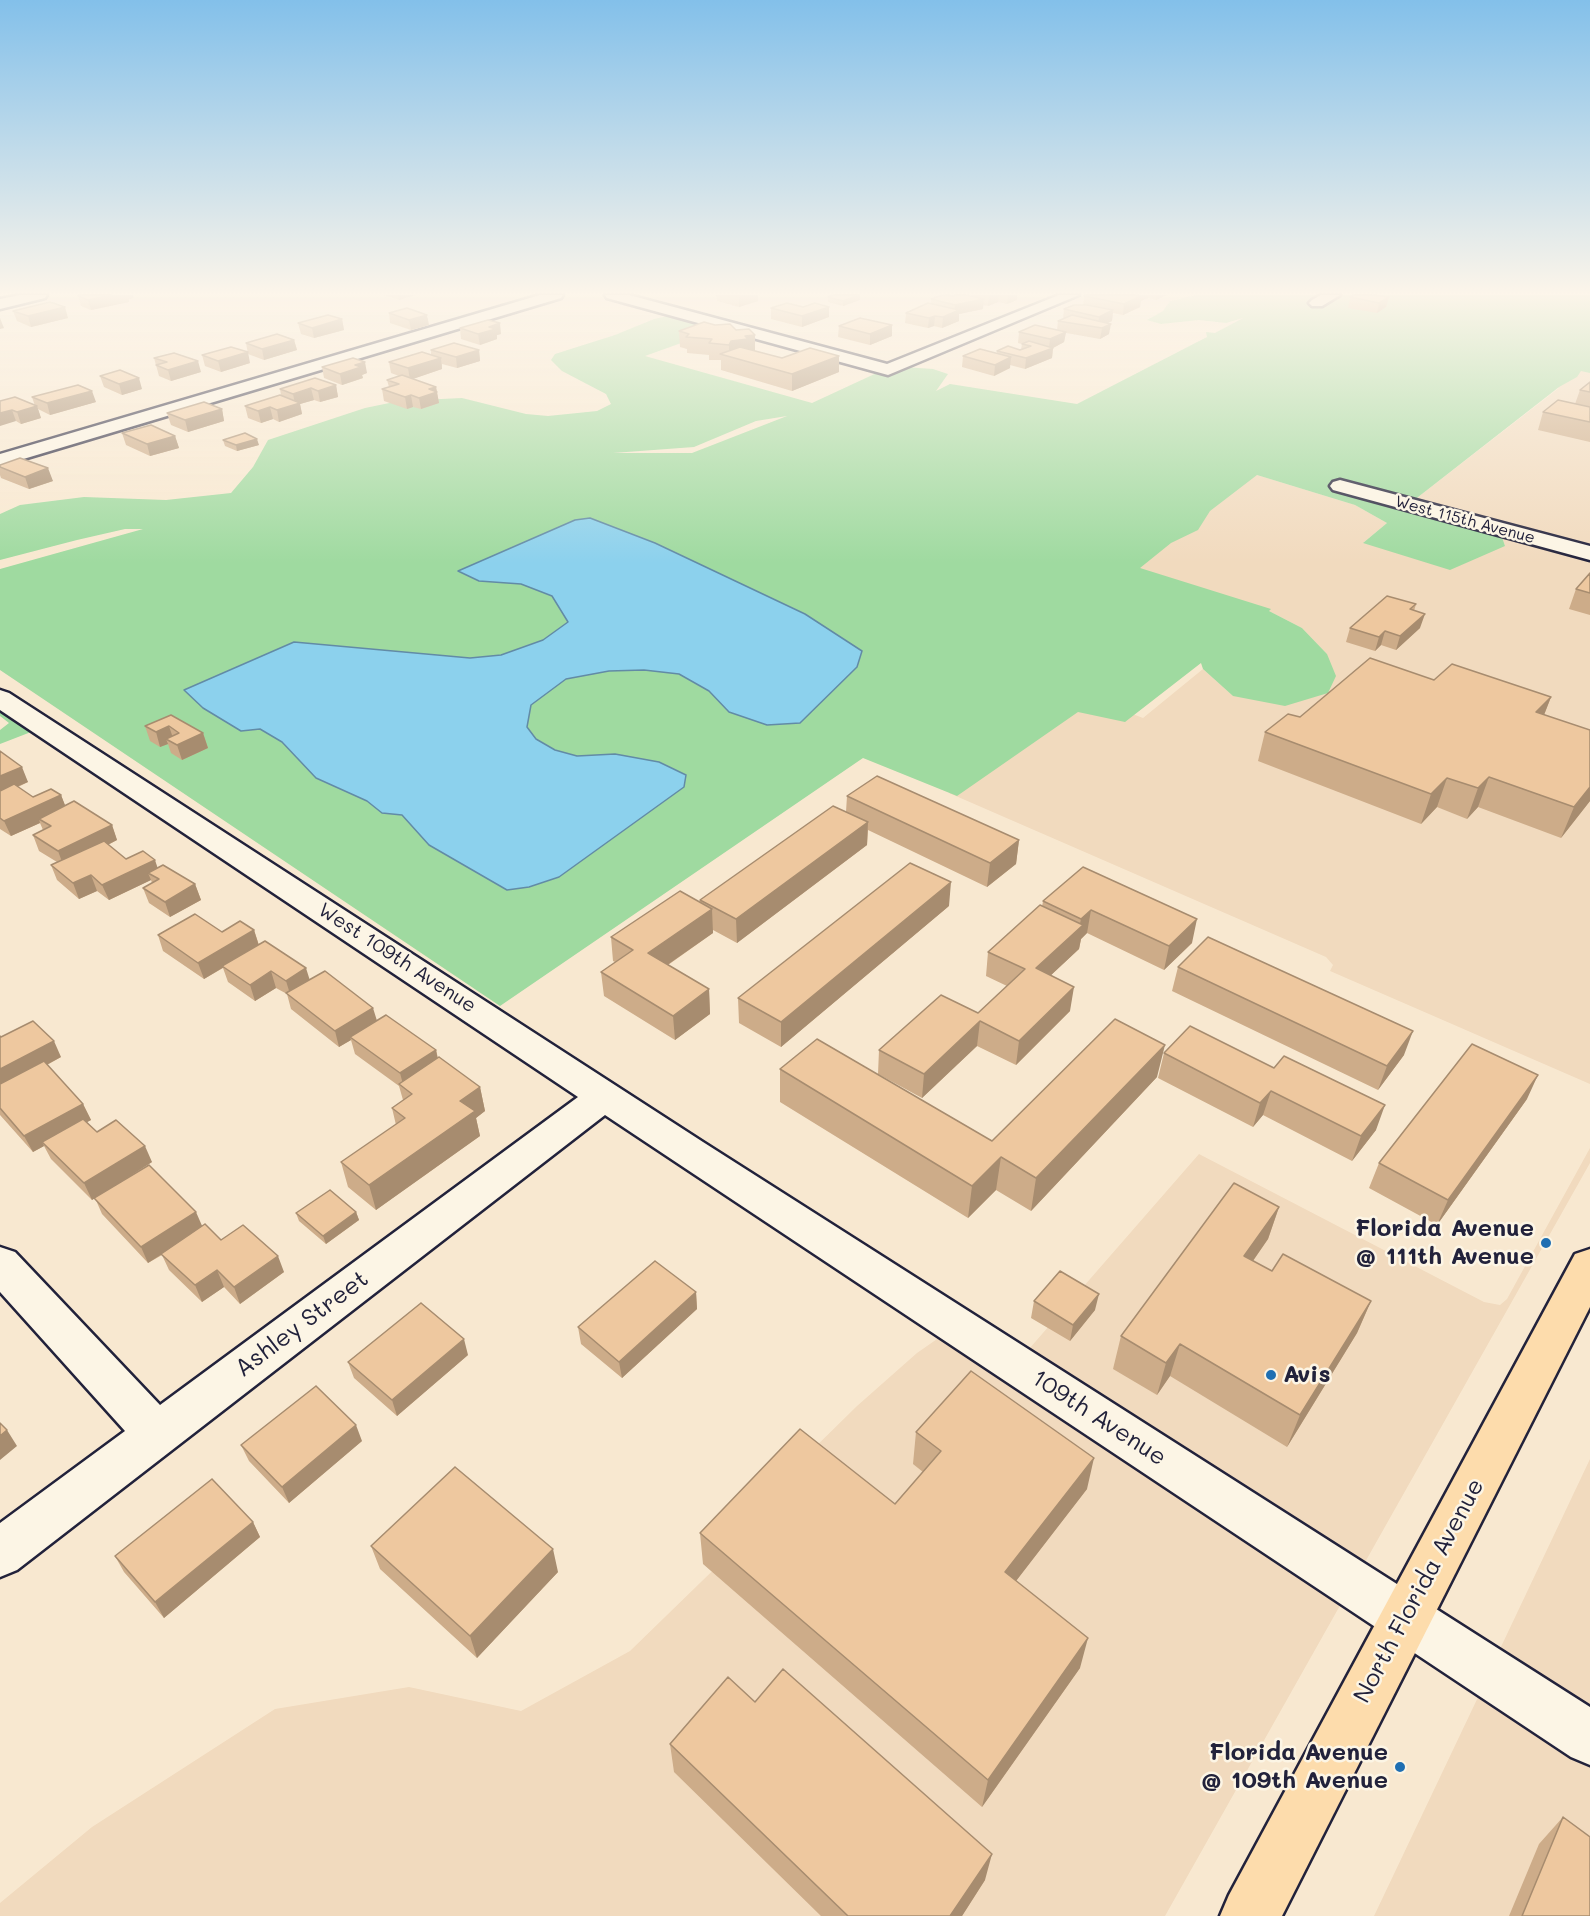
<!DOCTYPE html>
<html>
<head>
<meta charset="utf-8">
<style>
	body { margin:0 }
	canvas { display:block; background:#f8e8d0 }
</style>
</head>
<body>
<canvas width="1590" height="1916"></canvas>
<script>
const c = document.querySelector('canvas').getContext('2d');
c.lineJoin = 'round';
function fill(path, color) {
  c.fillStyle = color;
  c.fill(path, 'evenodd');
}
function shape(rows) {
  const path = new Path2D();
  for (const r of rows) {
    path.moveTo(r[0], r[1]);
    for (let i = 2; i < r.length; i += 2) path.lineTo(r[i], r[i + 1]);
  }
  return path;
}
function trace(path, color, width, dash) {
  c.strokeStyle = color;
  c.lineWidth = width;
  c.lineCap = dash ? 'butt' : 'round';
  c.setLineDash(dash || []);
  c.stroke(path);
}
function label(font, color, halo, rows, align = 'center') {
  c.font = font + ' Mali,sans-serif';
  c.lineWidth = 5;
  c.setLineDash([]);
  c.textBaseline = 'middle';
  c.strokeStyle = halo;
  c.fillStyle = color;
  for (const [text, x, y, turn = 0] of rows) {
    c.save();
    c.translate(x, y);
    c.rotate((+turn || 0) * Math.PI / 180);
    c.textAlign = isNaN(turn) ? turn : align;
    if (halo) c.strokeText(text, 0, 0);
    c.fillText(text, 0, 0);
    c.restore();
  }
}
fill(shape([
	[1590,366,1590,549,1413,501,1559,388,1547,378],
	[1257,475,1355,505,1387,523,1364,542,1505,546,1501,534,1590,558,1590,1084,1330,971,1333,965,1326,957,949,793,1080,694,1143,718,1203,669,1233,696,1327,654,1302,628,1269,611,1103,578,1223,482],
	[1590,1148,1590,1163,1364,1564,1029,1349,1199,1154,1484,1302,1500,1305,1507,1299],
	[940,1337,1342,1602,1165,1916,0,1916,0,1903,92,1827,275,1709,409,1687,521,1711,630,1651,737,1547,801,1461,857,1406,917,1353],
	[1590,1459,1590,1710,1499,1651],
	[1480,1693,1590,1766,1590,1916,1374,1916]
]), '#f1dabe');
fill(shape([
	[1197,295,1324,295,1308,303,1320,306,1342,295,1590,295,1590,373,1581,371,1577,377,1559,387,1413,501,1336,481,1327,486,1501,534,1505,546,1450,570,1363,543,1387,523,1355,505,1257,475,1210,511,1198,530,1171,543,1140,568,1271,609,1269,611,1302,628,1327,654,1336,676,1328,693,1285,706,1233,696,1203,669,1201,663,1125,722,1078,712,957,796,863,758,500,1006,0,670,0,569,143,529,125,529,77,540,0,560,0,514,20,505,84,497,166,500,231,493,253,467,268,440,365,408,399,401,462,398,526,414,548,416,597,411,611,404,606,394,562,371,551,360,555,354,615,335,654,319,672,315,723,328,645,356,812,403,881,371,904,367,933,369,948,374,936,391,950,384,1077,404,1207,337,1206,332,1215,333,1243,318,1226,323,1199,320,1161,324,1147,320,1163,311,1170,301],
	[787,416,692,453,613,453,694,447,756,421],
	[0,711,31,732,0,744,0,730,9,723,0,716]
]), '#9fdaa0');
const water = shape([
	[590,518,655,543,805,614,862,651,857,667,800,723,767,725,729,712,709,691,679,674,644,670,609,671,566,679,531,705,527,727,536,739,555,750,577,756,615,754,659,762,686,775,684,787,559,877,529,887,507,890,429,845,402,815,382,813,367,801,316,778,282,742,260,729,241,731,203,708,184,690,294,642,470,658,501,655,543,640,568,622,552,596,521,584,479,581,458,571,575,520,590,518]
]);
fill(water, '#8cd1ed');
trace(water, '#628ba6', 1.5);
const minor = shape([
	[20,295,47,295,45,298,0,309,0,299,20,295],
	[540,295,563,295,561,298,0,466,0,454,540,295],
	[605,295,629,295,887,364,1059,295,1079,295,888,375,607,298,605,295],
	[1321,295,1340,295,1322,306,1312,306,1309,303,1312,300,1321,295],
	[1340,480,1590,546,1590,560,1333,490,1330,486,1333,482,1340,480],
	[0,690,9,693,703,1142,1590,1707,1590,1765,1571,1757,605,1115,17,1570,0,1577,0,1523,125,1431,0,1292,0,1247,15,1252,160,1405,578,1097,0,710,0,690]
]);
const major = shape([
	[1590,1249,1590,1307,1282,1916,1220,1916,1229,1895,1575,1254,1590,1249]
]);
trace(minor, '#22223b', 5);
trace(major, '#22223b', 5);
fill(minor, '#fcf5e5');
fill(major, '#fddcac');
fill(shape([
	[383,295,415,295,399,300],
	[716,295,758,295,758,301,739,307,717,301],
	[971,295,1017,295,1017,300,1007,304,998,302,988,306,983,305,983,309,959,314,959,321,942,328,934,326,928,328,905,323,906,313,931,304,931,299,953,296,971,296],
	[1110,295,1167,295,1156,300,1148,298,1141,301,1140,307,1123,315,1113,313,1112,321,1107,323,1109,334,1100,339,1066,333,1064,342,1053,348,1052,358,1025,369,1010,365,1010,368,994,376,962,367,963,356,997,354,997,351,1021,350,1022,344,1018,343,1019,332,1057,330,1058,321,1063,319,1064,309,1083,305,1084,296],
	[78,296,134,298,129,299,129,302,91,310,81,306],
	[828,297,860,300,843,306,828,302],
	[1350,297,1389,297,1386,307,1377,313,1348,308],
	[771,308,829,317,802,327,771,319],
	[13,311,68,318,31,327,17,321],
	[389,313,429,325,411,330,390,323],
	[342,319,344,330,314,338,301,334,298,323],
	[715,325,755,335,755,351,782,358,839,356,839,372,792,391,721,370,721,360,709,360,709,355,687,353,687,349,680,347,679,331],
	[892,325,892,336,870,345,838,337,839,326],
	[460,328,501,334,497,335,497,339,480,345,461,339],
	[294,340,297,350,264,360,248,354,246,343],
	[431,350,479,350,480,361,457,368,442,364,442,369,412,379,436,387,439,403,421,409,413,407,407,409,384,401,382,389,389,387,387,380,399,376,391,373,389,362,431,355],
	[202,355,250,363,221,372,205,366],
	[154,358,201,372,171,381,159,376],
	[322,367,367,373,362,375,363,378,342,385,324,378],
	[100,376,142,389,122,395,104,387],
	[1590,382,1590,442,1538,430,1543,412,1575,404,1580,390],
	[336,385,338,397,320,402,314,400,300,404,302,414,279,422,273,419,261,423,248,418,245,406,281,395,280,389],
	[32,397,96,402,50,415,38,409,41,418,21,424,16,421,0,401,35,406],
	[222,409,224,421,188,432,171,425,167,413],
	[122,433,175,436,179,448,150,456,126,445],
	[223,440,259,445,237,451,225,446],
	[0,465,53,481,29,489,1,478,0,475],
	[1590,573,1590,615,1569,609,1576,589],
	[1416,604,1414,611,1420,628,1396,650,1381,645,1375,651,1346,642,1350,628],
	[1434,680,1551,697,1544,715,1590,730,1590,801,1561,838,1478,807,1467,819,1437,807,1421,824,1258,761,1265,732,1300,717],
	[171,715,203,733,208,748,182,760,171,753,168,744,160,747,150,741,145,726],
	[0,751,28,782,18,787,33,797,61,795,65,806,112,825,117,840,108,845,126,859,158,868,195,884,201,900,170,917,149,903,143,888,152,883,151,880,109,900,97,891,79,899,57,880,51,865,57,862,39,851,33,835,43,830,40,823,11,836,0,829],
	[847,796,1019,840,1016,864,987,887,868,830,867,845,737,943,713,930,713,933,668,965,709,989,710,1014,675,1040,604,996,601,972,615,962,613,961,611,937,700,903,700,900,846,812],
	[1083,867,1192,943,1164,970,1087,933,1081,939,1079,949,1051,975,1070,1011,1016,1065,977,1046,922,1098,878,1074,879,1050,978,1013,1007,986,986,976,988,952,1042,907,1043,901],
	[949,906,781,1047,739,1023,738,998],
	[254,930,259,945,310,980,377,1021,436,1050,438,1058,480,1087,485,1111,476,1118,480,1136,376,1210,348,1187,341,1162,396,1125,392,1108,403,1100,399,1086,355,1054,351,1040,339,1047,291,1009,287,994,276,988,255,1001,228,982,223,968,204,979,163,951,158,935],
	[1178,967,1404,1055,1378,1090,1172,991],
	[1190,1026,1376,1130,1352,1161,1263,1115,1253,1127,1158,1078,1164,1053],
	[0,1036,1,1037,61,1057,47,1065,83,1104,91,1120,87,1122,97,1132,152,1162,133,1174,221,1240,284,1272,240,1304,224,1287,202,1302,169,1270,162,1255,148,1263,102,1214,95,1198,92,1200,51,1159,44,1146,33,1152,0,1115],
	[780,1069,992,1141,1157,1077,1031,1211,996,1190,968,1218,780,1102],
	[1527,1099,1437,1225,1369,1188,1379,1163],
	[1279,1207,1268,1239,1253,1261,1272,1271,1371,1301,1357,1333,1287,1447,1170,1376,1157,1395,1113,1369,1121,1336],
	[356,1212,359,1220,326,1244,299,1221,296,1213],
	[696,1292,697,1309,622,1378,581,1344,578,1327],
	[1034,1301,1095,1310,1070,1341,1031,1318],
	[468,1355,397,1416,354,1378,348,1362],
	[916,1432,1087,1489,1016,1581,1080,1668,982,1807,703,1564,700,1533,895,1504,923,1472,913,1464],
	[362,1441,289,1503,249,1461,241,1445],
	[253,1522,260,1537,164,1618,124,1572,115,1556],
	[371,1546,558,1572,477,1658,380,1569],
	[755,1702,985,1880,962,1916,821,1916,674,1772,670,1744],
	[1563,1817,1590,1916,1509,1916,1539,1844]
]), '#cdac89');
fill(shape([
	[111,295,133,295,134,298,129,299,129,302,91,310,88,300],
	[398,295,415,295,399,300],
	[744,295,758,295,758,301,739,307,739,297],
	[859,295,860,295,860,300,843,306,843,301],
	[992,295,999,295,998,302,988,306,989,296],
	[1008,295,1017,295,1017,300,1007,304],
	[1138,295,1148,295,1148,298,1141,301,1140,307,1123,315,1124,304,1138,298],
	[1157,295,1167,295,1156,300],
	[1389,297,1386,307,1377,313,1379,303],
	[984,299,983,309,959,314,959,321,942,328,943,317,954,312,955,305],
	[65,307,68,318,31,327,28,316],
	[829,307,829,317,802,327,802,316],
	[1113,310,1112,321,1098,327,1099,317],
	[427,315,429,325,411,330,409,320],
	[935,316,934,326,928,328,929,318],
	[0,318,4,328,0,329],
	[342,319,344,330,314,338,312,328],
	[500,323,501,334,497,335,497,339,480,345,478,334,489,327],
	[1111,324,1109,334,1100,339,1102,328],
	[892,325,892,336,870,345,870,334],
	[1066,332,1064,342,1053,348,1052,358,1025,369,1026,358,1049,349,1050,339],
	[755,335,755,351,729,356,729,345,731,341,745,336],
	[294,340,297,350,264,360,262,349],
	[479,350,480,361,457,368,456,357],
	[248,352,250,363,221,372,218,361],
	[839,356,839,372,792,391,792,374],
	[1011,357,1010,368,994,376,995,365],
	[441,358,442,369,410,380,408,368],
	[198,361,201,372,171,381,168,370],
	[365,362,367,373,362,375,363,378,342,385,340,374,355,365],
	[139,378,142,389,122,395,119,384],
	[336,385,338,397,320,402,318,391],
	[436,387,439,403,421,409,419,398,429,389],
	[311,388,314,400,300,404,302,414,279,422,277,410,295,404,293,394],
	[92,391,96,402,50,415,47,403],
	[411,395,413,407,407,409,405,397],
	[37,406,41,418,21,424,17,412],
	[270,407,273,419,261,423,258,411],
	[222,409,224,421,188,432,185,420],
	[12,410,16,421,0,426,0,413],
	[175,436,179,448,150,456,147,444],
	[257,439,259,445,237,451,236,445],
	[48,468,53,481,29,489,25,477],
	[1425,614,1420,628,1396,650,1400,636],
	[1385,631,1381,645,1375,651,1379,637],
	[1551,697,1540,725,1536,712],
	[169,726,174,741,166,739,168,744,160,747,156,732],
	[203,733,208,748,182,760,177,745],
	[22,767,28,782,0,794,0,776],
	[1489,777,1478,807,1467,819,1478,788],
	[1447,778,1437,807,1421,824,1431,794],
	[1590,787,1590,801,1561,838,1574,807],
	[61,795,67,810,39,819,40,823,11,836,4,821],
	[868,822,867,845,737,943,736,919],
	[112,825,117,840,64,867,58,851],
	[1019,840,1016,864,987,887,990,863],
	[155,860,160,875,148,873,151,880,109,900,102,885],
	[91,875,97,891,79,899,73,883],
	[951,882,949,906,781,1047,781,1022],
	[195,884,201,900,170,917,165,902],
	[712,909,713,933,650,977,648,953],
	[1091,910,1087,933,1081,939,1079,949,1033,992,1036,968,1079,928,1081,919],
	[1197,919,1192,943,1164,970,1169,946],
	[254,930,259,946,204,979,198,963],
	[306,968,311,984,291,997,286,981],
	[271,971,276,988,255,1001,250,985],
	[1074,987,1070,1011,1016,1065,1019,1041],
	[709,989,710,1014,675,1040,673,1016],
	[373,1008,378,1024,350,1037,351,1040,339,1047,335,1031],
	[980,1021,977,1046,922,1098,924,1074],
	[1413,1031,1404,1055,1378,1090,1387,1066],
	[54,1041,61,1057,0,1090,0,1069],
	[1165,1045,1157,1077,1031,1211,1036,1178],
	[436,1050,439,1066,404,1088,400,1073],
	[1538,1075,1527,1099,1437,1225,1448,1200],
	[480,1087,485,1111,476,1118,480,1136,376,1210,369,1185,460,1101],
	[1271,1091,1263,1115,1253,1127,1260,1103],
	[83,1104,91,1120,45,1145,42,1142,44,1146,33,1152,24,1136],
	[1385,1105,1376,1130,1352,1161,1361,1136],
	[145,1146,152,1162,92,1200,84,1183],
	[1001,1157,996,1190,968,1218,972,1186],
	[1279,1207,1268,1239,1234,1288,1244,1256],
	[196,1212,203,1228,148,1263,141,1247],
	[356,1212,359,1220,326,1244,323,1236],
	[278,1256,284,1272,240,1304,234,1287],
	[217,1270,224,1287,202,1302,195,1285],
	[696,1292,697,1309,622,1378,619,1362],
	[1099,1294,1095,1310,1070,1341,1073,1325],
	[1371,1301,1357,1333,1287,1447,1300,1415],
	[464,1339,468,1355,397,1416,392,1400],
	[1180,1344,1170,1376,1157,1395,1166,1363],
	[356,1425,362,1441,289,1503,282,1487],
	[7,1430,17,1446,0,1460,0,1436],
	[1094,1458,1087,1489,999,1603,1005,1572],
	[253,1522,260,1537,164,1618,155,1602],
	[553,1549,558,1572,477,1658,470,1636],
	[1088,1638,1080,1668,982,1807,988,1780],
	[992,1854,985,1880,962,1916,950,1916]
]), '#a78c6f');
const building = shape([
	[80,295,111,295,88,300,78,296,80,295],
	[833,295,859,295,843,301,828,297,833,295],
	[943,295,953,296,956,295,966,295,984,299,955,305,931,299,943,295],
	[1086,295,1135,295,1141,296,1124,304,1084,296,1086,295],
	[1354,295,1371,295,1389,297,1379,303,1350,297,1354,295],
	[50,302,65,307,28,316,13,311,50,302],
	[787,303,803,307,815,303,829,307,802,316,771,308,787,303],
	[928,303,959,310,943,317,935,316,929,318,906,313,928,303],
	[1074,305,1087,305,1113,310,1099,317,1064,309,1074,305],
	[407,308,427,315,409,320,389,313,407,308],
	[328,315,342,319,312,328,298,323,328,315],
	[1072,315,1111,324,1102,328,1058,321,1072,315],
	[860,318,892,325,870,334,839,326,860,318],
	[488,320,500,323,489,327,496,329,478,334,460,328,488,320],
	[704,322,715,325,730,324,736,330,749,329,755,335,745,336,748,339,731,341,729,345,709,343,712,339,686,337,689,334,679,331,704,322],
	[1035,325,1066,332,1050,339,1019,332,1035,325],
	[277,334,294,340,262,349,246,343,277,334],
	[1029,341,1053,348,1026,358,997,351,1008,346,1020,350,1031,346,1022,344,1029,341],
	[454,343,479,350,456,357,431,350,454,343],
	[231,347,248,352,218,361,202,355,231,347],
	[740,347,782,358,810,348,839,356,792,374,720,354,740,347],
	[980,349,1011,357,995,365,963,356,980,349],
	[422,352,441,358,408,368,389,362,422,352],
	[174,353,198,361,168,370,156,365,167,362,154,358,174,353],
	[353,358,365,362,355,365,361,367,340,374,322,367,353,358],
	[120,370,139,378,119,384,100,376,120,370],
	[402,375,436,387,429,389,437,392,419,398,411,395,405,397,382,389,399,384,387,380,402,375],
	[315,378,336,385,318,391,311,388,293,394,280,389,315,378],
	[1590,382,1590,392,1580,390,1590,382],
	[78,385,92,391,47,403,32,397,78,385],
	[280,395,300,403,277,410,270,407,258,411,245,406,280,395],
	[15,397,37,406,17,412,12,410,0,413,0,401,15,397],
	[1558,400,1590,407,1590,422,1543,412,1558,400],
	[204,402,222,409,185,420,167,413,204,402],
	[151,425,175,436,147,444,122,433,151,425],
	[245,433,257,439,236,445,223,440,245,433],
	[20,458,48,468,25,477,0,467,0,465,20,458],
	[1590,573,1590,593,1576,589,1590,573],
	[1387,596,1416,604,1410,609,1425,614,1400,636,1385,631,1379,637,1350,628,1387,596],
	[1370,658,1434,680,1452,664,1551,697,1536,712,1590,730,1590,787,1574,807,1489,777,1478,788,1447,778,1431,794,1265,732,1288,714,1300,717,1370,658],
	[171,715,203,733,177,745,166,739,179,733,169,726,156,732,145,726,171,715],
	[0,751,22,767,0,776,0,751],
	[877,776,1019,840,990,863,847,796,877,776],
	[14,784,33,797,51,789,61,795,4,821,0,818,0,791,14,784],
	[74,801,112,825,58,851,33,835,51,826,39,819,74,801],
	[833,806,868,822,736,919,700,900,833,806],
	[104,841,126,859,143,851,155,860,102,885,91,875,73,883,51,865,104,841],
	[910,863,951,882,781,1022,738,998,910,863],
	[163,865,195,884,165,902,143,888,159,879,148,873,163,865],
	[1083,867,1197,919,1169,946,1091,910,1081,919,1043,901,1083,867],
	[680,891,712,909,648,953,709,989,673,1016,601,972,633,950,611,937,680,891],
	[1040,905,1083,925,1036,968,1074,987,1019,1041,980,1021,924,1074,879,1050,941,995,978,1013,1025,969,988,952,1040,905],
	[195,914,222,932,240,921,254,930,198,963,158,935,195,914],
	[1208,937,1413,1031,1387,1066,1178,967,1208,937],
	[265,941,306,968,286,981,271,971,250,985,222,966,265,941],
	[325,971,373,1008,335,1031,286,993,325,971],
	[386,1015,436,1050,400,1073,350,1037,386,1015],
	[1115,1019,1165,1045,1036,1178,1001,1157,972,1186,780,1069,817,1039,992,1141,1115,1019],
	[33,1021,54,1041,0,1069,0,1036,1,1037,33,1021],
	[1190,1026,1274,1068,1284,1056,1385,1105,1361,1136,1271,1091,1260,1103,1164,1053,1190,1026],
	[1472,1044,1538,1075,1448,1200,1379,1163,1472,1044],
	[439,1057,480,1087,460,1101,475,1111,369,1185,341,1162,405,1118,392,1108,412,1094,399,1084,439,1057],
	[44,1061,83,1104,24,1136,0,1108,0,1084,44,1061],
	[83,1119,97,1132,116,1120,145,1146,84,1183,42,1142,83,1119],
	[149,1165,196,1212,141,1247,94,1198,149,1165],
	[1234,1183,1279,1207,1244,1256,1272,1271,1283,1254,1371,1301,1300,1415,1180,1344,1166,1363,1121,1336,1234,1183],
	[330,1190,356,1212,323,1236,296,1213,330,1190],
	[205,1224,221,1240,243,1225,278,1256,234,1287,217,1270,195,1285,161,1254,205,1224],
	[655,1261,696,1292,619,1362,578,1327,655,1261],
	[1060,1271,1099,1294,1073,1325,1034,1301,1060,1271],
	[421,1303,464,1339,392,1400,348,1362,421,1303],
	[971,1371,1094,1458,1005,1572,1088,1638,988,1780,700,1533,800,1429,895,1504,941,1451,916,1432,971,1371],
	[316,1386,356,1425,282,1487,241,1445,316,1386],
	[0,1423,7,1430,0,1436,0,1423],
	[455,1467,553,1549,470,1636,371,1546,455,1467],
	[212,1479,253,1522,155,1602,115,1556,212,1479],
	[783,1669,992,1854,950,1916,848,1916,670,1744,728,1677,755,1702,783,1669],
	[1563,1817,1590,1837,1590,1916,1522,1916,1563,1817]
]);
fill(building, '#eec89f');
trace(building, '#a78c6f', 1.5);
const sky = c.createLinearGradient(0, 0, 0, 563);
sky.addColorStop(0, '#83c0ea');
sky.addColorStop(0.52, '#fcf5ea');
sky.addColorStop(1, '#fcf5ea00');
c.fillStyle = sky;
c.fillRect(0, 0, 1590, 563);
for (const [x, y, r, color] of [
	[1546,1243,6,"#1f6fb2"],
	[1271,1375,6,"#1f6fb2"],
	[1400,1767,6,"#1f6fb2"]
]) {
  const dot = new Path2D();
  dot.arc(x, y, r, 0, 2 * Math.PI);
  c.fillStyle = color;
  c.fill(dot);
  trace(dot, '#fcf5e5', 2);
}
label('16px', '#22223b', '#fcf5e5', [
	["West 115th Avenue",1465,520,15]
]);
label('20px', '#22223b', '#fcf5e5', [
	["West 109th Avenue",397,958,33]
]);
label('bold 24px', '#22223b', '#fcf5e5', [
	["Florida Avenue",1534,1229],
	["@ 111th Avenue",1534,1257],
	["Avis",1283,1375,"left"],
	["Florida Avenue",1388,1753],
	["@ 109th Avenue",1388,1781]
], 'right');
label('24px', '#22223b', '#fcf5e5', [
	["Ashley Street",302,1324,-37],
	["109th Avenue",1099,1418,33],
	["North Florida Avenue",1419,1591,-62]
]);
</script>
</body>
</html>
